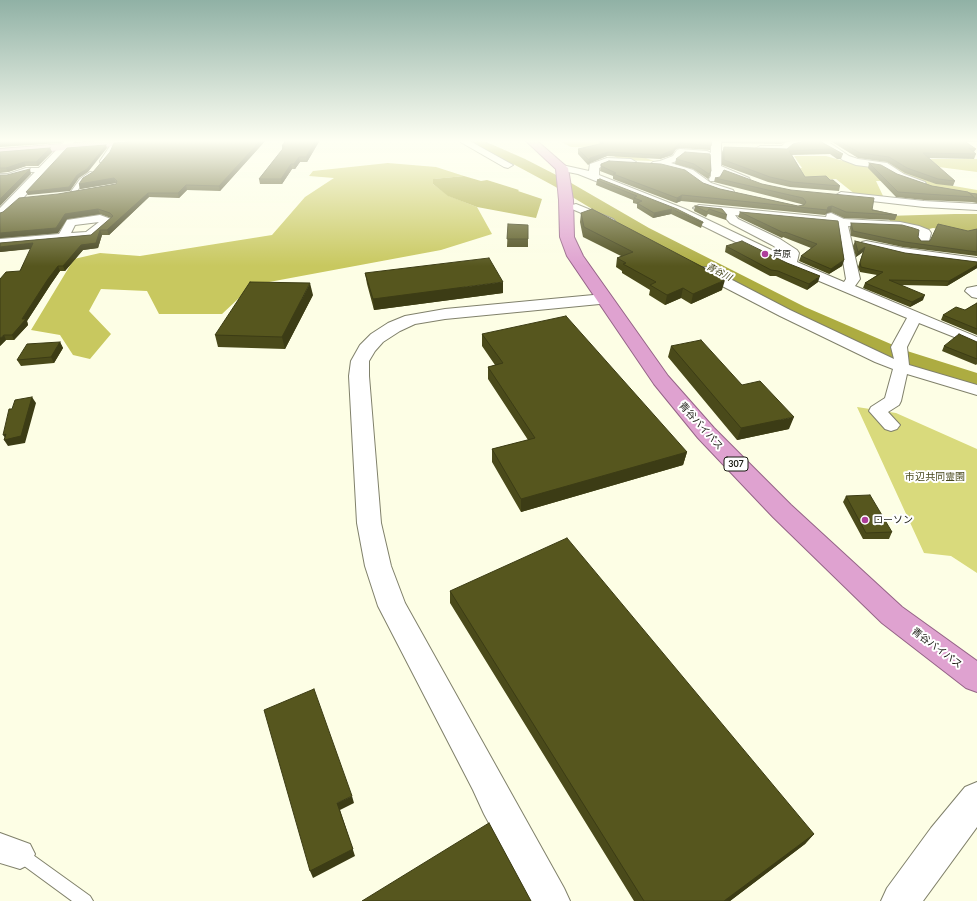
<!DOCTYPE html>
<html>
<head>
<meta charset="utf-8">
<style>
	body { margin:0 }
	canvas { display:block; background:#fdfee5 }
</style>
</head>
<body>
<canvas width="977" height="901"></canvas>
<script>
const c = document.querySelector('canvas').getContext('2d');
c.lineJoin = 'round';
function fill(path, color) {
  c.fillStyle = color;
  c.fill(path, 'evenodd');
}
function shape(rows) {
  const path = new Path2D();
  for (const r of rows) {
    path.moveTo(r[0], r[1]);
    for (let i = 2; i < r.length; i += 2) path.lineTo(r[i], r[i + 1]);
  }
  return path;
}
function trace(path, color, width, dash) {
  c.strokeStyle = color;
  c.lineWidth = width;
  c.lineCap = dash ? 'butt' : 'round';
  c.setLineDash(dash || []);
  c.stroke(path);
}
function label(font, color, halo, rows, align = 'center') {
  c.font = font + ' Lato,"Noto Sans JP",sans-serif';
  c.lineWidth = 4;
  c.setLineDash([]);
  c.textBaseline = 'middle';
  c.strokeStyle = halo;
  c.fillStyle = color;
  for (const [text, x, y, turn = 0] of rows) {
    c.save();
    c.translate(x, y);
    c.rotate((+turn || 0) * Math.PI / 180);
    c.textAlign = isNaN(turn) ? turn : align;
    if (halo) c.strokeText(text, 0, 0);
    c.fillText(text, 0, 0);
    c.restore();
  }
}
fill(shape([
	[857,407,896,413,977,449,977,573,951,556,924,553]
]), '#d9da7c');
fill(shape([
	[557,140,592,140,598,141,627,140,632,153,654,161,620,160,602,148,571,147],
	[794,156,826,156,858,165,887,163,931,182,977,190,977,196,899,181,876,181,884,198,856,195,836,179,810,181,789,169,802,168],
	[918,159,977,159,977,172,931,166],
	[388,163,436,167,464,176,434,179,433,184,449,196,477,207,492,234,441,250,253,285,222,314,159,314,147,291,101,289,89,311,111,334,90,359,73,355,60,335,31,330,74,259,100,253,140,256,272,235,305,197,334,178,309,176,313,171]
]), '#c8c85f');
fill(shape([
	[464,176,481,181,487,180,519,190,518,191,542,199,536,218,477,207,448,196,433,184,433,179],
	[955,214,977,214,977,231,965,234,949,230,933,228,925,230,892,223,886,216]
]), '#adac41');
fill(shape([
	[464,140,482,140,525,159,566,180,649,228,805,307,907,351,977,373,977,388,891,361,789,317,637,236,554,186,515,165,466,143,464,140]
]), '#adac41');
const service = shape([
	[112,143,116,144,104,162,100,162,100,161,112,143],
	[26,168,43,168,46,170,43,172,27,172,9,178,0,178,0,174,8,174,26,168],
	[90,172,95,173,84,181,75,194,71,194,70,193,80,179,90,172],
	[21,848,26,850,90,896,93,901,72,901,16,860,14,855,16,850,21,848]
]);
const minor = shape([
	[66,140,76,140,14,208,4,216,0,217,0,208,66,140],
	[457,140,468,140,513,165,508,168,504,167,457,140],
	[711,140,721,140,721,166,749,178,750,180,749,182,741,182,721,174,721,177,718,181,710,181,709,179,711,176,711,155,707,157,683,155,679,160,671,163,693,170,711,183,733,190,734,192,733,194,729,195,703,187,685,174,662,167,653,166,651,164,653,162,660,161,673,156,677,150,680,149,707,151,711,153,711,140],
	[796,140,805,140,801,145,791,147,788,151,785,152,760,152,755,149,760,146,782,146,785,143,796,140],
	[821,140,832,140,830,143,849,156,858,159,887,163,904,174,925,182,926,184,921,187,917,186,896,178,880,168,856,165,843,160,822,146,819,142,821,140],
	[607,158,631,159,636,162,631,165,608,164,599,168,599,175,685,209,786,257,786,254,772,245,730,223,722,214,699,211,693,208,699,205,826,217,827,214,831,213,844,219,900,222,919,226,929,230,931,233,929,241,927,244,923,245,919,244,917,241,919,234,912,231,900,228,848,226,860,279,855,286,977,337,977,346,919,323,907,347,909,365,977,385,977,395,907,374,901,401,899,405,888,412,900,425,897,429,891,431,885,429,869,411,871,407,885,398,893,369,875,362,780,316,699,274,698,271,699,268,704,267,709,268,790,310,894,359,891,347,907,318,786,267,677,213,578,174,558,170,557,168,562,165,589,171,590,164,607,158],
	[735,215,837,225,846,279,844,282,797,262,799,253,797,250,780,239,738,219,735,215],
	[841,192,924,201,977,204,977,210,924,207,837,197,836,195,841,192],
	[576,204,613,219,615,221,613,223,609,224,605,223,572,209,570,207,572,205,576,204],
	[100,215,111,219,113,221,93,238,0,247,0,239,59,234,67,220,100,215],
	[99,222,86,232,71,233,75,225,99,222],
	[866,241,903,248,977,258,977,266,903,256,862,248,860,245,862,242,866,241],
	[977,286,977,298,972,297,965,291,967,288,977,286],
	[0,833,30,844,35,854,30,864,20,869,0,863,0,833]
]);
const tertiary = shape([
	[604,294,610,295,612,299,610,303,445,319,415,324,400,331,383,342,375,351,369,361,369,376,381,523,391,566,405,603,564,888,570,901,531,901,484,814,473,790,378,606,365,566,357,523,349,376,351,361,360,345,371,334,388,323,405,316,445,309,604,294],
	[977,782,977,827,923,901,881,901,887,888,931,828,965,787,977,782]
]);
const primary = shape([
	[113,140,158,140,152,143,0,155,0,149,113,140]
]);
const trunk = shape([
	[525,140,536,140,568,168,573,200,574,237,583,256,668,376,714,428,791,505,902,607,977,661,977,692,966,688,882,623,773,517,698,438,654,384,567,256,560,237,559,200,556,169,525,140]
]);
trace(service, '#80816b', 2);
trace(minor, '#80816b', 2);
trace(tertiary, '#80816b', 2);
trace(primary, '#956487', 2);
trace(trunk, '#956487', 2);
fill(service, '#fff');
fill(minor, '#fff');
fill(tertiary, '#fff');
fill(primary, '#e7b9dc');
fill(trunk, '#dfa2d0');
fill(shape([
	[152,140,266,140,220,191,187,190,179,198,149,197,109,235,102,235,98,248,83,250,65,271,60,271,51,284,27,321,28,325,14,340,6,340,0,346,20,271,31,249,0,252,0,243,91,235,111,218,100,214,67,219,58,233,0,238,0,213,58,194,116,184,116,183,80,189,79,184],
	[320,140,307,162,300,162,295,169,292,169,282,184,260,184,259,179,282,150,282,146],
	[597,140,712,140,710,150,680,148,676,149,672,155,660,159,607,156,590,163,588,165,578,154,578,149,601,144],
	[721,140,792,140,785,142,781,144,722,143],
	[833,140,977,140,977,142,966,142,976,149,974,152,976,154,974,159,928,158,955,181,953,186,936,184,905,173,887,162,858,158,832,142],
	[804,141,823,143,843,154,841,159,837,159,830,154,792,155,805,177,830,180,840,186,839,191,790,187,768,182,722,165,722,152,724,147,787,149],
	[50,148,52,152,38,166,26,166,8,172,0,173,0,152],
	[685,152,711,171,710,176,708,179,693,169,675,164,676,159],
	[869,163,897,174,932,186,977,194,977,203,972,202,924,200,896,197,868,168],
	[601,164,703,183,720,189,798,206,803,205,801,204,714,182,715,178,762,184,897,215,895,220,844,218,831,212,827,213,825,215,681,201,676,203,613,179,613,176,600,171],
	[600,179,703,222,701,228,671,214,653,218,637,208,637,204,633,203,633,200,596,185,597,180],
	[695,206,722,209,727,215,726,220,708,214,706,217,694,211],
	[740,212,838,221,844,260,842,266,829,274,799,261,801,256,811,248,783,237,782,238,738,217],
	[581,213,716,276,722,290,691,304,681,298,665,305,649,295,650,290,622,273,622,271,616,267,617,258,621,256,583,237,580,222],
	[851,223,918,237,921,241,930,241,977,229,977,256,903,247,851,236,850,228],
	[508,224,528,239,528,247,507,247],
	[855,241,905,253,977,262,977,268,947,286,901,285,923,300,910,307,863,288,865,283,877,275,860,272,858,267,863,252,856,257,853,246],
	[726,246,787,263,818,282,807,290,776,276,770,276,725,252],
	[365,273,503,293,374,310,367,284],
	[313,295,285,349,218,347,215,335],
	[977,303,977,335,941,320,943,315,965,310],
	[482,334,687,452,683,465,521,512,492,462,492,449,528,440,488,379,488,367,495,365,482,346],
	[60,342,63,348,54,363,21,366,17,360],
	[977,342,977,364,976,365,942,351,944,346],
	[671,346,742,385,789,429,737,440,668,357],
	[846,496,892,532,889,539,863,539,843,502],
	[450,591,814,834,805,844,730,901,634,901,450,603]
]), '#4a4a1a');
fill(shape([
	[45,140,65,140,61,143,0,147,0,143],
	[76,140,98,140,77,141],
	[261,140,266,140,220,191,219,186],
	[316,140,320,140,307,162,306,157],
	[783,140,792,140,785,142,781,144],
	[680,143,680,148,676,149,672,155,660,159,661,155,677,145],
	[106,145,107,148,88,172,79,178,70,191,28,195,26,192,77,175],
	[50,148,52,152,38,166,36,162],
	[608,152,607,156,590,163,588,165,589,160,590,158],
	[299,157,300,162,295,169,294,164],
	[24,162,26,166,8,172,6,168],
	[291,164,292,169,282,184,281,179],
	[30,169,31,174,0,206,0,199],
	[114,178,116,183,80,189,79,184],
	[186,185,187,190,179,198,178,193],
	[148,193,149,197,109,235,107,230],
	[682,195,681,201,676,203,677,198],
	[832,206,831,212,827,213,825,215,828,207],
	[98,209,100,214,67,219,58,233,0,238,0,233,65,214],
	[672,209,671,214,653,218,654,213],
	[100,230,102,235,98,248,83,250,65,271,63,266,81,245],
	[33,243,36,248,0,252,0,247],
	[865,247,863,252,856,257,858,252],
	[844,260,842,266,829,274,831,269],
	[977,265,977,268,947,286,949,281],
	[58,266,60,271,51,284,27,321,28,325,14,340,12,335,48,279],
	[820,276,818,282,807,290,809,284],
	[725,280,722,290,691,304,693,294],
	[503,282,503,293,374,310,373,299],
	[310,283,313,295,285,349,282,337],
	[683,288,681,298,665,305,667,295],
	[925,295,923,300,910,307,912,302],
	[4,335,6,340,0,346,0,338],
	[60,342,63,348,54,363,51,357],
	[32,397,36,403,25,443,8,446,4,440,6,439,3,435],
	[794,417,789,429,737,440,741,428],
	[687,452,683,465,521,512,521,499],
	[352,796,354,803,340,810,355,856,313,878,310,871,337,803],
	[814,834,805,844,730,901,724,901]
]), '#3c3c15');
const building = shape([
	[0,140,45,140,0,143,0,140],
	[151,140,261,140,219,186,186,185,178,193,148,193,107,230,100,230,96,243,81,245,63,266,58,266,48,279,22,319,26,319,12,335,4,335,0,338,0,279,6,272,20,271,33,243,0,247,0,243,91,235,113,216,110,213,98,209,65,214,56,228,0,233,0,213,3,212,19,198,58,194,116,184,117,181,114,178,79,184,83,178,93,172,110,152,114,143,151,140],
	[286,140,316,140,306,157,299,157,294,164,291,164,281,179,259,179,285,146,282,146,286,140],
	[601,140,712,140,711,146,680,143,677,145,673,150,661,155,608,152,590,158,589,160,578,149,604,143,601,140],
	[805,140,820,140,823,143,843,154,838,154,831,149,789,151,805,177,826,176,830,180,833,180,840,186,792,182,770,177,724,160,724,147,787,149,793,144,804,141,805,140],
	[837,140,963,140,976,149,969,148,976,154,923,153,955,181,938,179,907,168,889,157,860,153,837,140],
	[106,145,87,169,77,175,69,187,26,192,67,148,106,145],
	[50,148,36,162,24,162,6,168,0,168,0,152,50,148],
	[685,152,710,154,711,171,709,174,694,164,676,159,685,152],
	[609,161,661,164,685,170,703,183,720,189,798,206,804,205,806,202,803,198,715,178,720,177,724,170,762,184,791,190,874,198,872,210,897,215,846,212,832,206,828,207,827,210,682,195,677,198,613,174,616,173,601,166,601,164,609,161],
	[869,163,881,165,897,174,932,186,968,192,974,197,926,194,898,192,869,163],
	[30,169,0,199,0,175,7,175,30,169],
	[600,179,677,209,703,222,703,223,672,209,654,213,637,203,642,201,634,198,637,196,597,180,600,179],
	[969,193,977,194,977,198,974,198,974,197,969,193],
	[695,206,722,209,727,215,709,209,707,212,695,206],
	[592,209,716,274,714,275,725,280,693,294,683,288,667,295,650,285,656,282,623,264,626,263,617,258,633,252,584,227,581,213,592,209],
	[740,212,838,221,844,260,831,269,801,256,817,244,785,232,784,233,740,212],
	[851,223,902,225,913,228,919,230,918,237,921,241,930,241,938,224,968,231,977,229,977,252,905,242,853,231,851,223],
	[508,224,528,225,528,239,507,239,508,224],
	[742,241,787,263,820,276,809,284,778,271,771,270,726,246,742,241],
	[855,241,905,253,977,262,977,265,949,281,889,280,925,295,912,302,865,283,883,272,861,267,860,262,865,247,858,252,855,241],
	[489,258,503,282,373,299,365,273,489,258],
	[250,282,310,283,282,337,215,335,250,282],
	[977,303,977,329,943,315,956,307,965,310,977,303],
	[566,316,687,452,521,499,492,449,535,438,488,367,503,363,482,334,566,316],
	[959,334,977,342,977,359,944,346,959,334],
	[701,340,742,385,760,381,794,417,741,428,671,346,701,340],
	[60,342,51,357,17,360,27,344,60,342],
	[32,397,21,436,4,440,6,434,3,435,9,409,12,409,15,400,32,397],
	[870,495,892,532,866,533,846,496,870,495],
	[567,538,814,834,724,901,644,901,450,591,567,538],
	[314,689,352,796,337,803,353,849,310,871,264,710,314,689],
	[489,823,531,901,362,901,489,823]
]);
fill(building, '#56561e');
trace(building, '#3c3c15', 1);
const sky = c.createLinearGradient(0, 0, 0, 266);
sky.addColorStop(0, '#90b1a5');
sky.addColorStop(0.53, '#fefff3');
sky.addColorStop(1, '#fefff300');
c.fillStyle = sky;
c.fillRect(0, 0, 977, 266);
for (const [x, y, r, color] of [
	[765,254,4,"#ae3d9a"],
	[865,520,4,"#ae3d9a"]
]) {
  const dot = new Path2D();
  dot.arc(x, y, r, 0, 2 * Math.PI);
  c.fillStyle = color;
  c.fill(dot);
  trace(dot, '#fff', 1.5);
}
label('9px', '#1b1c13', '#fff', [
	["芦原",773,254]
], 'left');
label('italic 9px', '#3a3a0d', '#fff', [
	["青谷川",719,272,27]
]);
for (const [x, y, w] of [
	[736,464,24]
]) {
  const box = new Path2D();
  box.roundRect(x - w / 2, y - 7, w, 14, 3);
  c.fillStyle = '#fff';
  c.fill(box);
  trace(box, '#1b1c13', 1);
}
label('bold 9px', '#1b1c13', null, [
	["307",736,464]
]);
label('10px', '#1b1c13', '#fff', [
	["青谷バイパス",701,426,48],
	["青谷バイパス",937,648,37]
]);
label('10px', '#48481d', '#fff', [
	["市辺共同霊園",935,477]
]);
label('10px', '#1b1c13', '#fff', [
	["ローソン",873,520]
], 'left');
</script>
</body>
</html>
